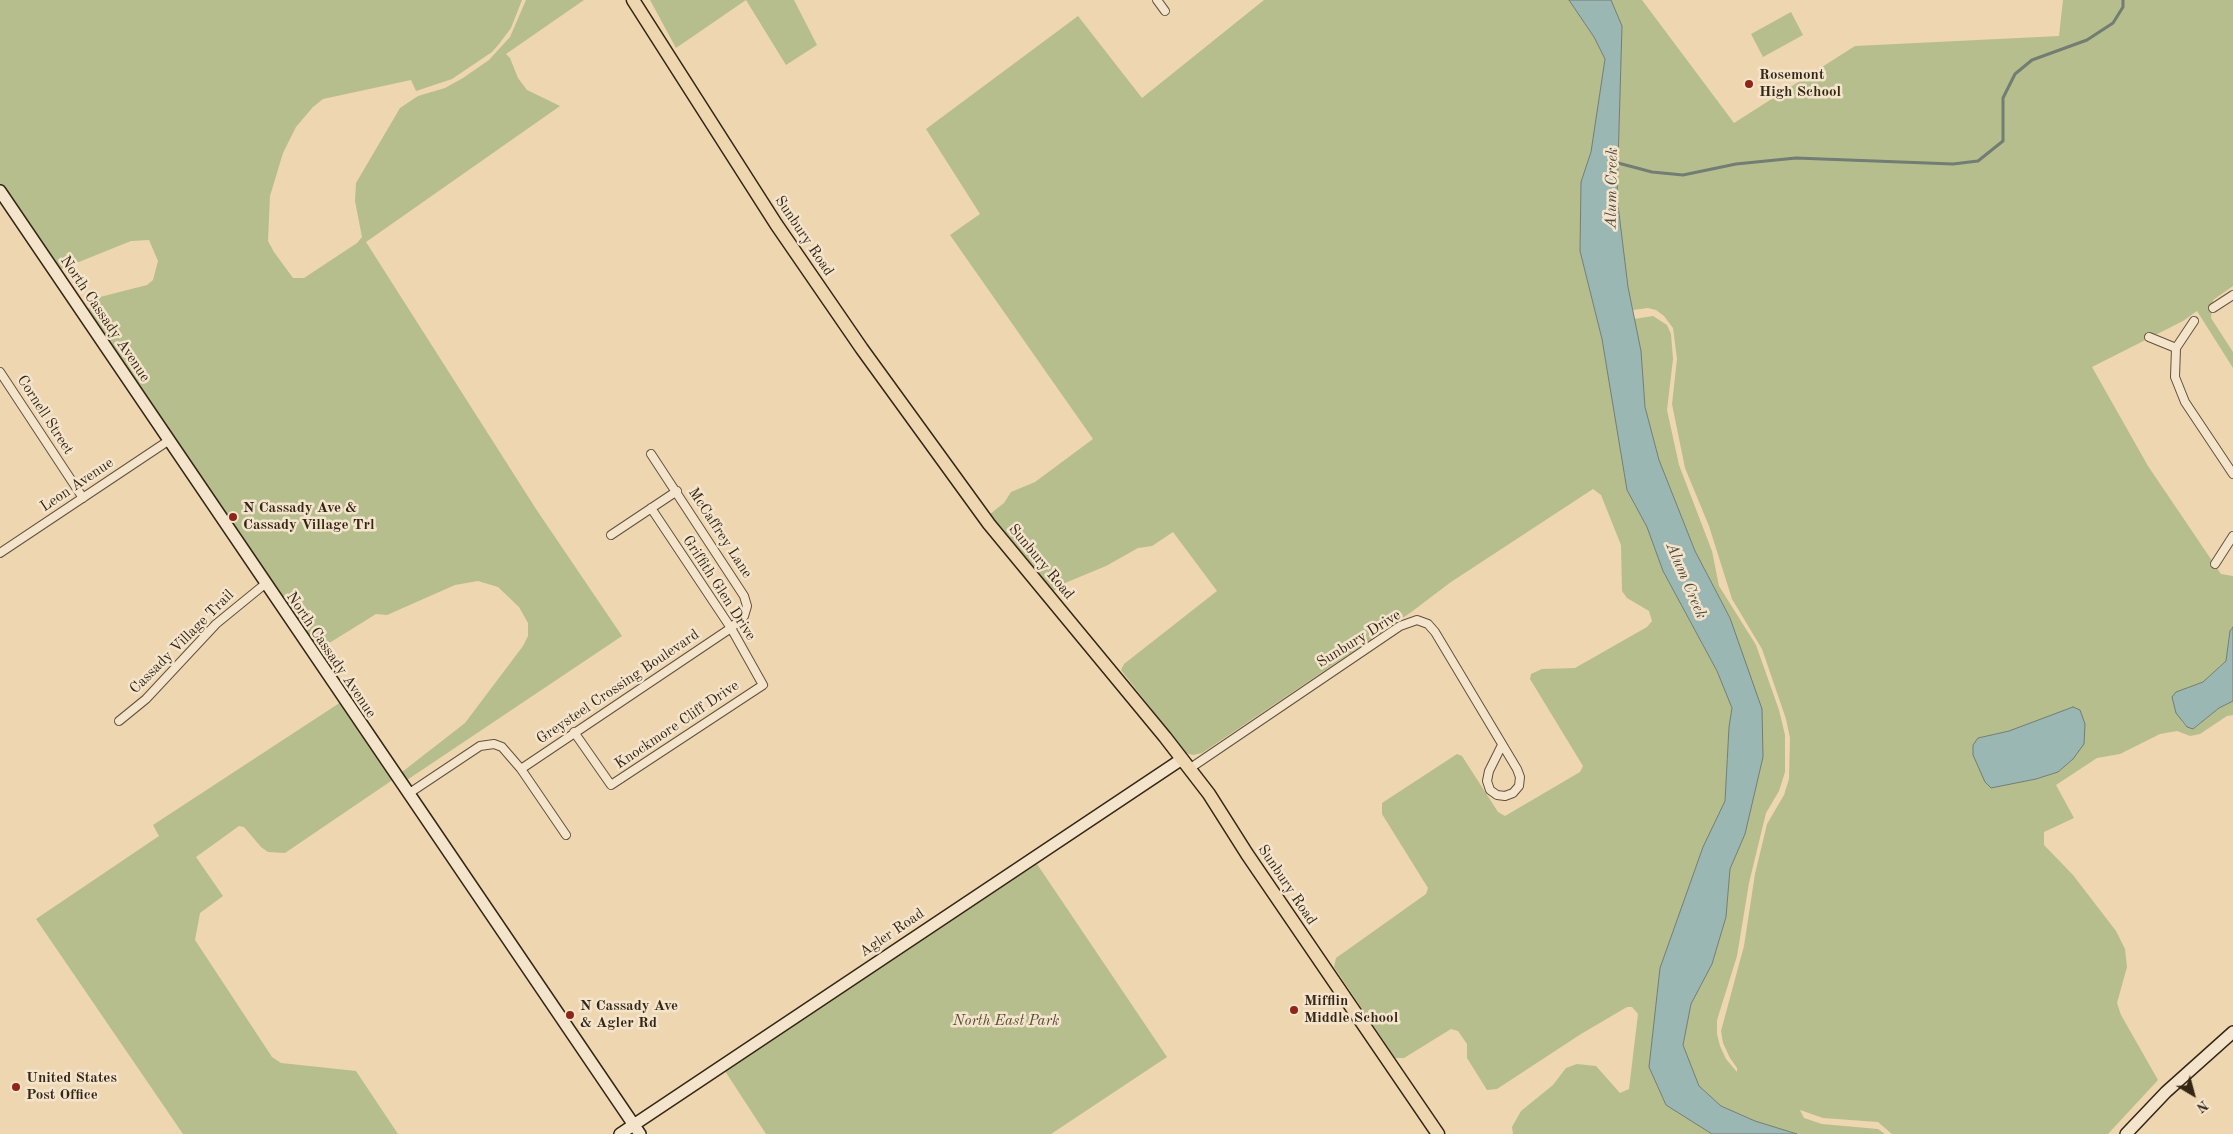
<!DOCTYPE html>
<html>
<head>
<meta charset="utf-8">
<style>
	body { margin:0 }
	#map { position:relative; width:2233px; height:1134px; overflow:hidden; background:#eed6b0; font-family:"Old Standard TT",serif }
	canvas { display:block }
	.north { position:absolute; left:2168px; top:1069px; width:50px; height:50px; -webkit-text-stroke:4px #f4e4cc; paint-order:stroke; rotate:143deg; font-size:14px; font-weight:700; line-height:20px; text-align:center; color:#342615 }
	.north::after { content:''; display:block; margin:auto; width:18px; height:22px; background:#342615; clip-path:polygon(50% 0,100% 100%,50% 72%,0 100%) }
</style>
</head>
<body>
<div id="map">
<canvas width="2233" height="1134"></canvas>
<div class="north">N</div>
</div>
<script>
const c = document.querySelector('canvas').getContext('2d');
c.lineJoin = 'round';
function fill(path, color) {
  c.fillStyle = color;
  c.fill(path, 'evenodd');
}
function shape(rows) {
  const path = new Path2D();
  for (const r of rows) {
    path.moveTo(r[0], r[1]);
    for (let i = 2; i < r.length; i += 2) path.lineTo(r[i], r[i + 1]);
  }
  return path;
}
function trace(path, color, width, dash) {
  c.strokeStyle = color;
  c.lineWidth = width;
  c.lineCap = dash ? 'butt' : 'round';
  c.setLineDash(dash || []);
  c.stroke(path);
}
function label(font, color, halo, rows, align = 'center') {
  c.font = font + ' "Old Standard TT",serif';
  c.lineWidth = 5;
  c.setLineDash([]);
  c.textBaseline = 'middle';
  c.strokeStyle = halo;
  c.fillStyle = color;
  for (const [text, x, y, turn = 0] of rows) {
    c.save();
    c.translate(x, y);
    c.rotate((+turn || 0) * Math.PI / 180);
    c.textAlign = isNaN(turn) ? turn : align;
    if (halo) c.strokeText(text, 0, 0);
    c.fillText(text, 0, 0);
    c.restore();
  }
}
fill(shape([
	[0,0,522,0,511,28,499,44,492,52,452,79,416,91,411,80,323,99,313,107,296,127,283,153,270,196,268,241,274,252,293,278,304,278,357,243,362,237,355,201,356,183,400,108,418,96,445,88,463,78,489,60,510,37,526,0,584,0,506,54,510,58,518,78,527,90,560,106,366,242,536,509,622,636,407,780,402,772,465,723,523,646,528,636,528,623,519,607,498,587,478,581,455,585,387,615,376,614,318,650,87,311,91,304,100,297,147,285,153,280,158,261,149,240,131,241,59,270,0,184],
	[650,0,794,0,817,45,786,65,746,0,676,48],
	[1264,0,1569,0,1594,37,1605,59,1591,152,1581,182,1580,251,1602,339,1627,490,1647,527,1663,571,1717,671,1732,708,1729,727,1725,801,1703,847,1660,968,1649,1067,1666,1105,1712,1134,1513,1134,1512,1127,1521,1111,1553,1085,1566,1068,1577,1064,1596,1066,1620,1093,1629,1089,1638,1014,1632,1007,1627,1007,1581,1034,1497,1089,1487,1090,1467,1058,1467,1044,1458,1031,1451,1029,1404,1058,1395,1058,1334,967,1336,958,1426,894,1428,888,1382,814,1382,803,1457,754,1462,756,1498,812,1505,816,1580,772,1583,766,1530,679,1531,674,1542,669,1575,668,1647,627,1652,621,1649,611,1627,598,1622,591,1621,545,1601,495,1593,489,1451,582,1410,613,1202,753,1193,755,1186,753,1121,670,1124,664,1217,591,1173,532,1152,546,1138,548,1106,566,1065,583,1052,592,1020,554,990,514,1004,503,1011,492,1035,482,1093,439,950,235,980,214,926,129,1078,16,1142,98],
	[1611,0,1642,0,1734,123,1855,46,2059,36,2063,0,2233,0,2233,286,2213,300,2211,318,2233,352,2233,368,2197,311,2183,321,2092,367,2148,466,2221,574,2233,576,2233,627,2230,631,2226,661,2203,682,2176,692,2182,722,2187,727,2193,729,2197,726,2219,708,2233,701,2233,715,2227,716,2200,734,2190,736,2177,731,2160,734,2120,754,2097,758,2056,785,2074,818,2044,832,2044,845,2073,875,2116,931,2125,949,2127,967,2117,1003,2121,1015,2158,1080,2108,1134,1892,1134,1878,1122,1823,1118,1800,1110,1804,1118,1822,1124,1878,1129,1885,1134,1797,1134,1755,1121,1721,1106,1699,1086,1683,1045,1691,1004,1712,964,1726,917,1730,869,1745,834,1763,757,1730,618,1695,551,1659,460,1645,407,1641,351,1634,319,1653,316,1667,325,1671,334,1673,359,1667,410,1679,465,1712,551,1719,586,1756,645,1779,710,1785,735,1785,772,1779,791,1766,813,1749,883,1737,956,1717,1020,1717,1034,1720,1046,1726,1059,1737,1072,1737,1068,1730,1058,1723,1043,1721,1031,1744,946,1755,874,1767,824,1784,795,1789,779,1790,738,1786,719,1762,649,1732,599,1709,526,1685,468,1672,404,1677,359,1673,328,1664,316,1656,310,1648,308,1633,310,1628,287,1617,197,1622,26],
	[2009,731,2073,759,2058,772,2036,779,1991,788,1978,738],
	[1791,12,1803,35,1763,57,1751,34],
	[341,702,394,779,285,853,268,852,261,847,244,827,239,826,196,857,223,896,200,913,195,940,272,1057,281,1063,356,1071,398,1134,183,1134,36,919,159,836,153,825],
	[1037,864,1167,1057,1051,1134,766,1134,725,1071]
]), '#b6be8d');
const water = shape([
	[1569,0,1611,0,1622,26,1617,197,1628,287,1641,351,1645,407,1659,460,1695,551,1730,618,1762,709,1763,757,1745,834,1730,869,1726,917,1712,964,1691,1004,1683,1045,1699,1086,1721,1106,1755,1121,1797,1134,1712,1134,1666,1105,1649,1067,1660,968,1703,847,1725,801,1729,727,1732,708,1717,671,1663,571,1647,527,1627,490,1602,339,1580,251,1581,182,1591,152,1605,59,1594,37,1569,0],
	[2233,627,2233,701,2219,708,2193,729,2187,727,2176,713,2172,697,2176,692,2203,682,2226,661,2230,631,2233,627],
	[2073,707,2080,710,2085,724,2084,744,2073,759,2058,772,2036,779,1991,788,1985,782,1973,755,1973,745,1978,738,2009,731,2073,707]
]);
fill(water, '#9bb7b3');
trace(water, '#727d74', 1);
trace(shape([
	[1618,163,1652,172,1683,175,1736,164,1796,158,1953,164,1978,161,2003,141,2003,98,2015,74,2032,60,2087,40,2113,23,2123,7,2123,0]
]), '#727d74', 3);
const street = shape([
	[1157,0,1165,11],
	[2213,308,2233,295],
	[2194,321,2176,348,2175,377,2185,402,2233,474],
	[2149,337,2176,348],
	[0,372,83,498],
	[611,535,677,491],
	[0,553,168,441],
	[2215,564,2233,536],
	[119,721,146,699,216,624,265,584],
	[574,732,611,785,763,685,731,628,651,508],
	[521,769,731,628,744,616,747,606,744,596,651,454],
	[1189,769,1400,626,1417,620,1428,624,1435,632,1517,769,1520,777,1519,786,1513,793,1505,796,1497,795,1490,790,1487,781,1489,771,1502,745],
	[408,794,480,746,494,744,502,747,521,769,566,835]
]);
const secondary = shape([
	[0,191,640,1134],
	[620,1134,1182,759],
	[2126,1134,2166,1092,2233,1032]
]);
const primary = shape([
	[633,0,776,224,862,349,989,524,1165,737,1209,794,1247,854,1438,1134]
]);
trace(street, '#62523c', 10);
trace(secondary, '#342615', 14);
trace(primary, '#342615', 15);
trace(street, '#f4e4cc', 8);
trace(secondary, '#f4e4cc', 11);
trace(primary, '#eed6b0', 12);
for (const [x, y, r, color] of [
	[1749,84,5,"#8f2418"],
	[233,517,5,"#8f2418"],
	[1294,1010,5,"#8f2418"],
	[570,1015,5,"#8f2418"],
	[16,1087,5,"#8f2418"]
]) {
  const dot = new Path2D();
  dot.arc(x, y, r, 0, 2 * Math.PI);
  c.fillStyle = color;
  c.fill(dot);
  trace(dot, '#f4e4cc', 2);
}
label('bold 15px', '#342615', '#f4e4cc', [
	["Rosemont",1759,75],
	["High School",1759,92],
	["N Cassady Ave &",243,508],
	["Cassady Village Trl",243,525],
	["Mifflin",1304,1001],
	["Middle School",1304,1018],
	["N Cassady Ave",580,1006],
	["& Agler Rd",580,1023],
	["United States",26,1078],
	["Post Office",26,1095]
], 'left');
label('15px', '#342615', '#f4e4cc', [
	["Sunbury Road",804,236,56],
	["North Cassady Avenue",105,319,56],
	["Cornell Street",45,415,57],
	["Leon Avenue",77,485,-34],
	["McCaffrey Lane",720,533,57],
	["Sunbury Road",1041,562,50],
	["Griffith Glen Drive",719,588,57],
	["Sunbury Drive",1359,639,-32],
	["Cassady Village Trail",182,642,-45],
	["North Cassady Avenue",331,655,56],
	["Greysteel Crossing Boulevard",618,687,-34],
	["Knockmore Cliff Drive",677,725,-34],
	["Sunbury Road",1287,885,56],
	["Agler Road",892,933,-34]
]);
label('italic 15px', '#544c33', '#f4e4cc', [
	["North East Park",1006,1021]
]);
label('italic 16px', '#4e4a3c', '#f4e4cc', [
	["Alum Creek",1612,188,-89],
	["Alum Creek",1686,581,67]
]);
</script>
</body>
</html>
